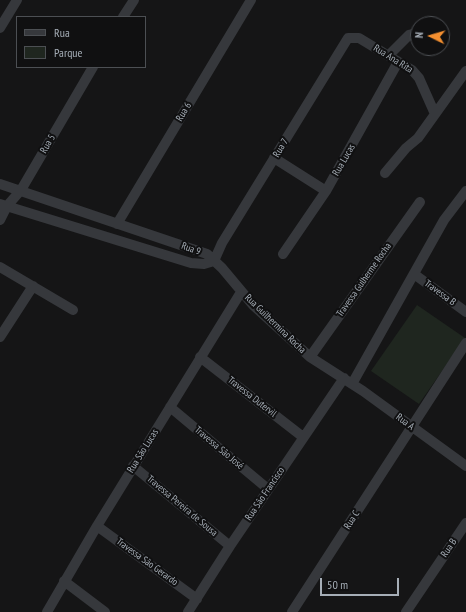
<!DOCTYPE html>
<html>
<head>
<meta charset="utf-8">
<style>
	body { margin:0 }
	#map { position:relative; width:466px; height:612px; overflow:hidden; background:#151516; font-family:"PT Sans Narrow",sans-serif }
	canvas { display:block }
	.legend { position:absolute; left:16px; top:16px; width:130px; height:52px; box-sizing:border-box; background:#101011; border:1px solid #4c4f53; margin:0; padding:5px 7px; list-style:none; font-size:12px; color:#a6aeb7 }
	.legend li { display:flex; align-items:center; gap:8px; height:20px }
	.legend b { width:20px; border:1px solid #4c4f53 }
	.north { position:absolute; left:410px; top:16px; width:40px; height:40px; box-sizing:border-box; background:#101011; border:1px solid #4c4f53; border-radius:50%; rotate:275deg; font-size:11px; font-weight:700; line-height:16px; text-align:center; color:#a6aeb7 }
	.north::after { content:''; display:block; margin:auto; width:14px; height:18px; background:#f38f30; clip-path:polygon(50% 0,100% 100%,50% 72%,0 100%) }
	.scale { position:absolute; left:320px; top:578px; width:79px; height:18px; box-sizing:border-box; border:2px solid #a6aeb7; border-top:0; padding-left:5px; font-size:12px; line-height:14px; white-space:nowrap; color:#a6aeb7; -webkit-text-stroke:3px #101011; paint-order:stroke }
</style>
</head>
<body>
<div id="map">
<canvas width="466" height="612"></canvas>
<ul class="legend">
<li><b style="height:5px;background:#36383c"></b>Rua</li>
<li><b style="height:11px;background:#1f261f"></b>Parque</li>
</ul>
<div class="north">N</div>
<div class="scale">50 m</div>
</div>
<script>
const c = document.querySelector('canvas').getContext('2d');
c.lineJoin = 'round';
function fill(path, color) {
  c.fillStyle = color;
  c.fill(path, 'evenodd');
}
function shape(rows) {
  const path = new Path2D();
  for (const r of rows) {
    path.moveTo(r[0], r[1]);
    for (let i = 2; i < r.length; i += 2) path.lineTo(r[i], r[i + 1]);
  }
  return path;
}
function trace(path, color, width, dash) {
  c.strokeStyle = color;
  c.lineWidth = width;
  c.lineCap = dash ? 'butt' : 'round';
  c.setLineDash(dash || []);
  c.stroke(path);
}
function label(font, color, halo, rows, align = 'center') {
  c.font = font + ' "PT Sans Narrow",sans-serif';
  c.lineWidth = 4;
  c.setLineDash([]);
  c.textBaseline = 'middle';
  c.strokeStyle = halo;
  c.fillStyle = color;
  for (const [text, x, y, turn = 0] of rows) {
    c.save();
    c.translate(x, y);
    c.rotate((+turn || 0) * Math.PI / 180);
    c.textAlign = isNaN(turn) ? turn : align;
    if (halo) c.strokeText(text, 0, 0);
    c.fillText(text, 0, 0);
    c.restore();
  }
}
fill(shape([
	[417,305,465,338,419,404,371,371]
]), '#1f261f');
trace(shape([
	[123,17,134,0],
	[0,28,17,0],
	[389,55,409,35,418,33],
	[274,158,326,191],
	[385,173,406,148,418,138,466,71],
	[0,184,207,254,222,268,253,305,310,357,363,391,466,466],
	[0,204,191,263,204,264,214,261],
	[0,220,7,206,21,190,93,67],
	[117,224,251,0],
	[283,254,326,191,398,62],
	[214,261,222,243,348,38,359,38,412,70,419,78,435,114],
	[0,267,73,310],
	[414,274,466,312],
	[0,337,33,286],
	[200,357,303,437],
	[310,357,420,202],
	[352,384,444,220,466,191],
	[170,407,268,489],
	[133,466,230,546],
	[97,526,197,599],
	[64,581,105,612],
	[47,612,97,526,241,292],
	[188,612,230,546,344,378],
	[292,612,466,343],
	[406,612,466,523]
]), '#36383c', 10);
label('10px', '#a6aeb7', '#101011', [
	["Rua Ana Rita",393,59,32],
	["Rua 6",184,112,-59],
	["Rua 5",48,144,-60],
	["Rua 7",281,148,-59],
	["Rua Lucas",344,160,-60],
	["Rua 9",191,249,20],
	["Travessa Gulherme Rocha",364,280,-55],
	["Travessa B",440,293,36],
	["Rua Guilhermina Rocha",275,324,44],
	["Travessa Dutervil",252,397,38],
	["Rua A",405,422,37],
	["Travessa São José",219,448,40],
	["Rua São Lucas",143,451,-58],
	["Rua São Francisco",265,494,-56],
	["Travessa Pereira de Sousa",182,506,40],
	["Rua C",352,520,-57],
	["Rua B",449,548,-56],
	["Travessa São Gerardo",147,562,36]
]);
</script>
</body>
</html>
